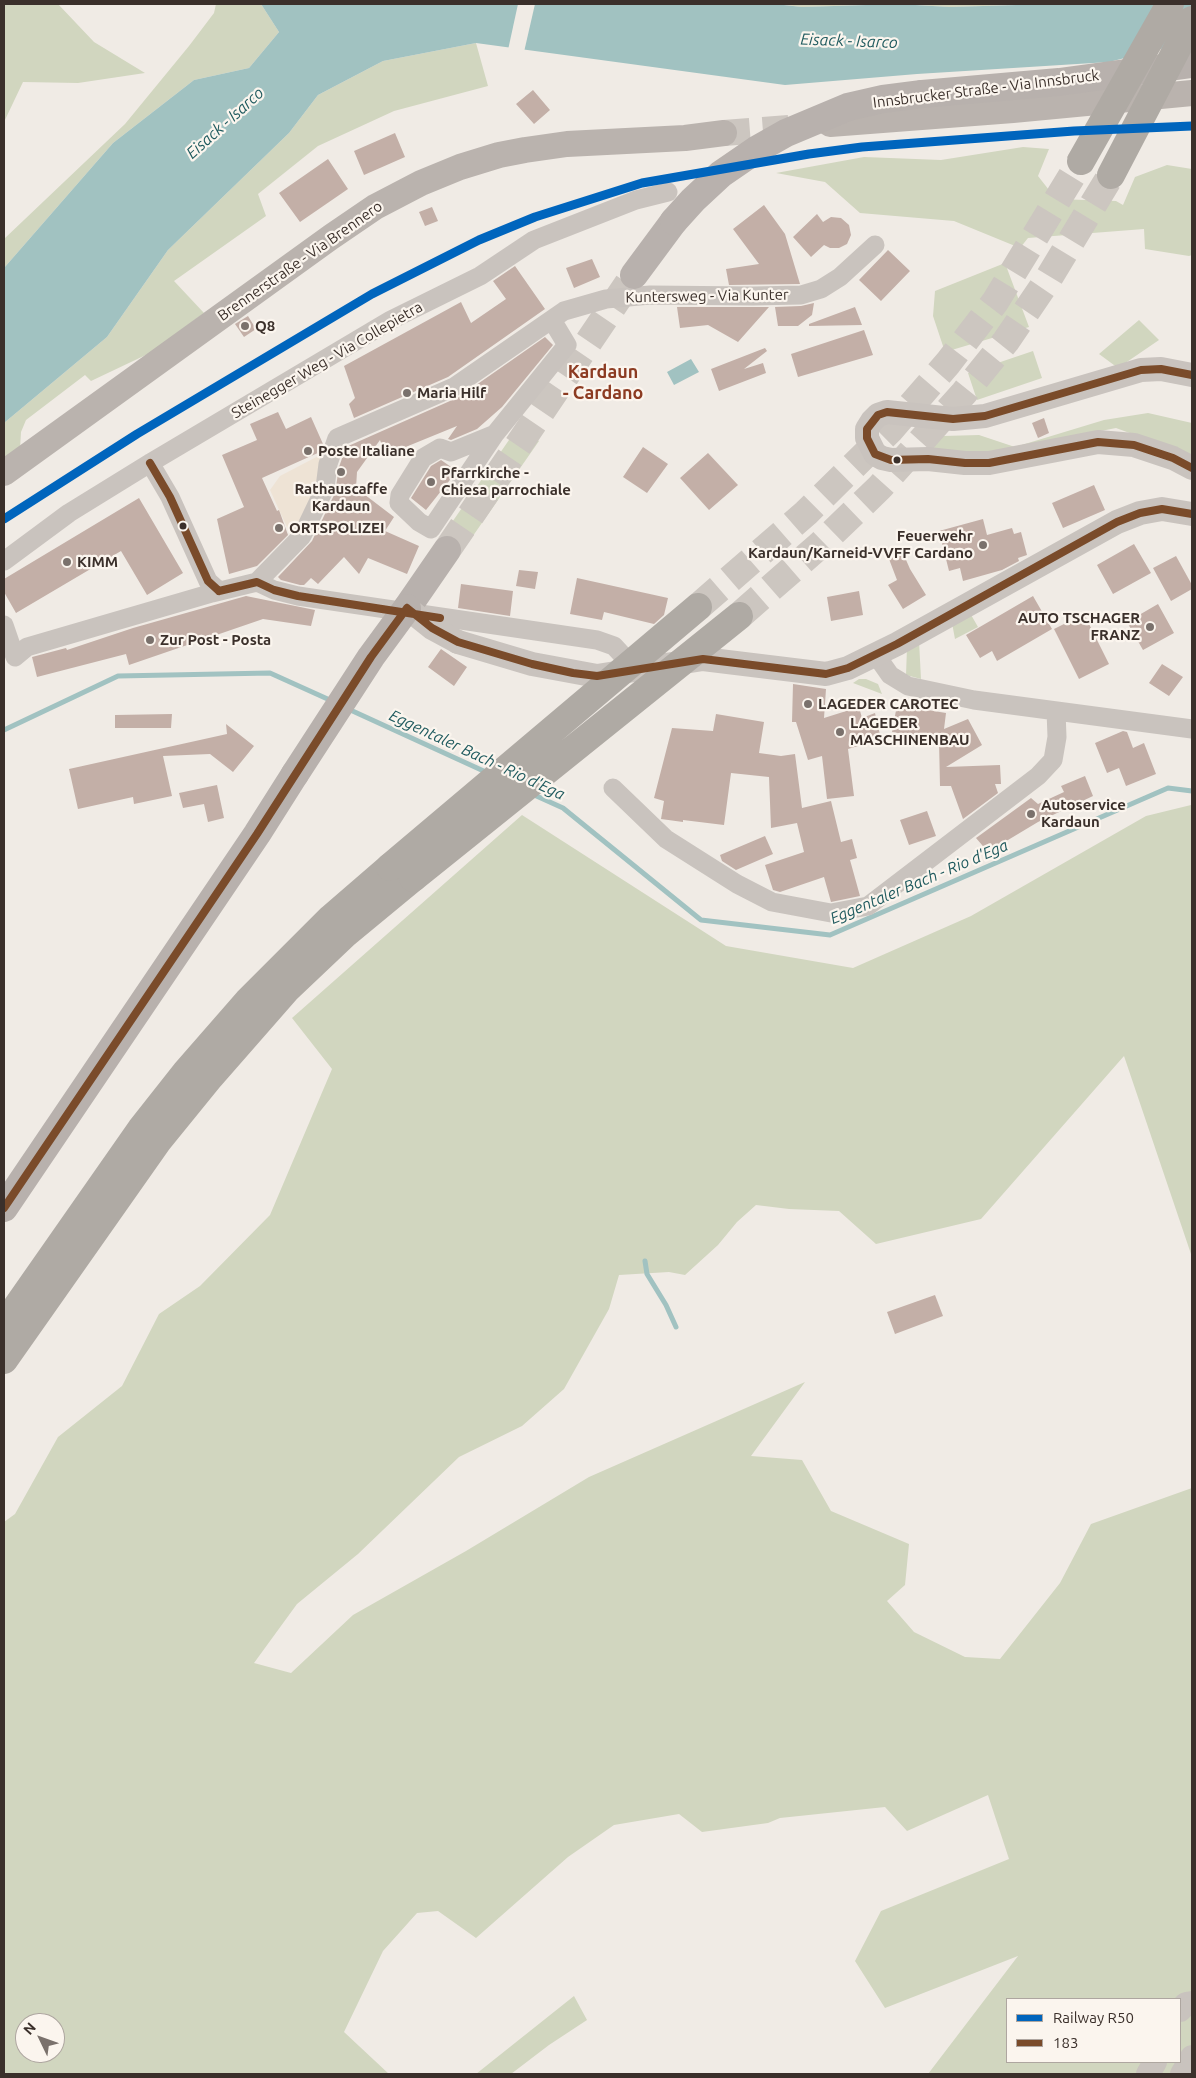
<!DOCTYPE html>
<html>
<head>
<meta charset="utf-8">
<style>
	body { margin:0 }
	#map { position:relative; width:1196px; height:2078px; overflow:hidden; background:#f0ebe5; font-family:Ubuntu,sans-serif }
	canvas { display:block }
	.frame { position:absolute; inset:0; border:5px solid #3b302b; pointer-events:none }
	.legend { position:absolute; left:1006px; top:1998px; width:175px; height:65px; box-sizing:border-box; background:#fbf5ee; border:1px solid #aea6a0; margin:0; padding:6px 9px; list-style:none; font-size:15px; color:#3b302b }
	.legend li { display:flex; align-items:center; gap:10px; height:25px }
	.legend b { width:25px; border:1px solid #aea6a0 }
	.north { position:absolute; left:15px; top:2013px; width:50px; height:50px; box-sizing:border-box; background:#fbf5ee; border:1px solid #aea6a0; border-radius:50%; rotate:312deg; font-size:14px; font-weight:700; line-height:20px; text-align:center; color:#3b302b }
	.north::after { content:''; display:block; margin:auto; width:18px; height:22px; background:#7a716c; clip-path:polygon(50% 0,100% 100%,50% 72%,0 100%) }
</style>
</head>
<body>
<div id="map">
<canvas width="1196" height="2078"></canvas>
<div class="frame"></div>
<ul class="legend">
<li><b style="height:6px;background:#0065bd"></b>Railway R50</li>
<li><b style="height:6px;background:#7a4b2a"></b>183</li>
</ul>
<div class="north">N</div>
</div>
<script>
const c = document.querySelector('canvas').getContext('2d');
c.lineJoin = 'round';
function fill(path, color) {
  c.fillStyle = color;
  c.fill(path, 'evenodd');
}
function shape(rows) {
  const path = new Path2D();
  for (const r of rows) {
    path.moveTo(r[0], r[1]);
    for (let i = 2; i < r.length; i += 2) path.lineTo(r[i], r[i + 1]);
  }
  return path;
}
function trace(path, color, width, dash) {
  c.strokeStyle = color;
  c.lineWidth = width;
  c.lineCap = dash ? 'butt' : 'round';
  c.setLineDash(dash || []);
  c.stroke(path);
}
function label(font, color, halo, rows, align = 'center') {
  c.font = font + ' Ubuntu,sans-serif';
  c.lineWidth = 4.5;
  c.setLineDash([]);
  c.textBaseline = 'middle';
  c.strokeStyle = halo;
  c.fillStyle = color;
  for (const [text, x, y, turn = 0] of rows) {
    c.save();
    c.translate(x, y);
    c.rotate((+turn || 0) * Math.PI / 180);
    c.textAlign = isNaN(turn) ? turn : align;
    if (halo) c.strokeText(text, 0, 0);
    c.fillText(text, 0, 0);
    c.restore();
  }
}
fill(shape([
	[4,4,58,4,94,42,145,73,78,83,23,82,4,122],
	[216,4,261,4,279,32,249,68,194,80,113,143,4,268,4,239,125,124,189,46,214,13],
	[777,4,1049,4,950,7,898,4,802,7],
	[476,43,488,86,394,111,318,146,258,194,266,216,174,281,204,313,150,353,91,381,85,375,26,420,21,432,20,449,4,464,4,423,107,337,168,250,289,133,318,95,383,61],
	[1023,147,1049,149,1038,176,1056,199,1116,201,1123,205,1135,177,1167,165,1192,169,1192,255,1189,256,1145,249,1144,229,1028,238,1020,248,954,221,860,213,825,182,776,173,864,157,941,160],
	[1005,263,1029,327,945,352,933,316,935,291],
	[1139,320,1159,340,1118,368,1099,354],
	[1033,351,1042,378,977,400,968,373],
	[1148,413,1192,423,1192,456,1116,428,1010,449,966,455,930,448,943,436,979,435,1015,447,1104,420],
	[518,427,539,441,468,543,448,528],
	[970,613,978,627,955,639,952,623],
	[919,641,921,679,906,675,907,648],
	[859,679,866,679,878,684,882,694,853,683],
	[1191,805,1192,1257,1124,1056,981,1219,876,1244,839,1211,789,1209,756,1205,737,1222,718,1245,685,1275,669,1272,619,1275,609,1309,564,1389,522,1426,459,1457,358,1554,297,1604,254,1663,291,1673,353,1615,466,1551,589,1477,805,1382,751,1456,802,1460,831,1511,909,1544,905,1585,887,1601,914,1632,965,1657,1000,1659,1060,1583,1091,1524,1192,1488,1192,2074,928,2074,1018,1956,885,2008,855,1961,881,1911,1009,1859,988,1795,907,1831,885,1807,780,1818,768,1823,702,1832,679,1814,614,1825,568,1857,476,1938,438,1911,417,1913,383,1951,344,2032,389,2074,4,2074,4,1522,15,1514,58,1437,122,1386,159,1314,200,1286,270,1215,332,1069,292,1018,522,815,726,946,853,968,971,916,1146,816],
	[1007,1999,1180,1999,1180,2062,1007,2062],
	[25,2023,55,2023,55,2053,25,2053],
	[574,1996,587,2020,549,2045,511,2074,476,2074]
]), '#d1d6bf');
fill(shape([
	[326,452,337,458,291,536,270,490,280,476]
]), '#eee3d5');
fill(shape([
	[261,4,775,4,802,7,898,4,950,7,1049,4,1192,4,1192,41,1109,62,917,74,785,85,476,43,383,61,318,95,289,133,168,250,107,337,4,423,4,268,113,143,194,80,249,68,279,32],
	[691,359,699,372,674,385,667,372]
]), '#a1c2c1');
fill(shape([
	[518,4,535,4,524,52,508,50]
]), '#f0ebe5');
trace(shape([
	[346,708,488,773],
	[4,730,118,676,270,673,332,701],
	[532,794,563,808,701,920,830,935,1168,788,1192,791],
	[645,1261,647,1274,666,1305,676,1327]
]), '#a1c2c1', 5);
fill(shape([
	[533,90,550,110,534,124,516,104],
	[395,133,405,157,364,175,354,151],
	[328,159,348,189,300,222,279,193],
	[764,205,785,234,800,284,729,285,726,269,759,264,733,229],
	[432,207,438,221,425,226,419,212],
	[817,214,823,222,831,217,841,218,849,225,851,235,847,244,839,248,830,248,824,245,811,257,793,237],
	[888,250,910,271,881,301,859,280],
	[592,259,600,277,574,288,566,268],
	[515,266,545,309,448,377,354,418,349,404,355,398,344,366,461,302,471,323,506,299,493,281],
	[814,303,812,315,798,326,778,326,775,307,801,306],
	[677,307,769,307,738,342,708,325,680,328],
	[855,307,862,325,809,326,809,324],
	[248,316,256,329,244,337,235,324],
	[864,330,873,355,798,377,791,354],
	[545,337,553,345,502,407,477,429,451,440,448,439,457,426,386,455,380,440,357,472,356,488,394,517,385,531,419,546,407,574,368,558,359,574,344,557,318,584,311,578,304,585,300,585,281,580,278,577,312,541,335,493,339,467,346,447,459,397],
	[765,348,767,351,744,369,763,363,766,373,719,391,711,369],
	[278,412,286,429,311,417,323,444,320,452,262,478,277,511,279,510,288,535,257,566,229,574,217,519,244,507,222,455,257,440,250,424],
	[1044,418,1049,433,1038,438,1032,423],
	[643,447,668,464,647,493,623,477],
	[708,453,738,485,709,510,680,478],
	[441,460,457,471,426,510,411,498,431,466],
	[1094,485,1105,510,1063,528,1052,503],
	[139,498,183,573,147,595,121,551,16,613,4,592,4,579],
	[983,519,987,535,1012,528,1014,534,1021,532,1027,555,1018,558,1019,561,1002,570,963,581,960,568,949,571,939,531],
	[1134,544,1151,573,1113,594,1097,565],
	[903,553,910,569,926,595,903,609,888,585,897,580,889,559],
	[1176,556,1192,585,1192,589,1171,601,1153,568],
	[519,570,538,572,535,589,516,586],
	[577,578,668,598,664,615,654,624,604,612,602,620,570,614],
	[461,584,513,591,510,616,458,608],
	[859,591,863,615,831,621,827,597],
	[246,596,315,610,311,626,263,619,129,665,126,654,37,677,32,657,66,648,67,650,133,628],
	[1033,596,1052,629,997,661,992,651,980,658,966,635],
	[1158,604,1174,633,1143,650,1127,622],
	[1084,614,1109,664,1079,679,1054,629],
	[441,649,467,667,454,686,428,667],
	[1162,664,1183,677,1169,696,1149,683],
	[793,684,826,689,824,718,859,707,862,718,875,713,881,739,848,749,854,796,827,799,822,756,808,760,796,722,792,722],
	[897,705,946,713,944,729,968,719,982,745,946,767,1000,765,1001,784,995,784,998,793,963,819,951,786,940,786,939,740,892,732],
	[172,714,171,728,115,728,115,715],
	[716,714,764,722,759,753,781,756,795,754,802,808,831,801,841,842,852,839,857,858,850,860,860,896,831,902,824,877,780,892,773,890,765,865,804,852,797,823,771,828,769,777,731,773,724,825,683,820,683,822,661,819,664,801,654,798,672,728,713,731],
	[226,724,254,746,233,772,210,754,163,756,172,796,134,804,133,797,78,809,69,769,227,734],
	[1123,731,1127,732,1133,748,1144,743,1156,774,1126,786,1119,768,1107,773,1095,743],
	[1085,776,1093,796,1038,822,988,852,976,838,1031,798,1038,804,1064,792,1061,786],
	[217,785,224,818,208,822,204,804,183,808,179,793],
	[927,811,936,836,909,845,900,820],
	[765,836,773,854,736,870,722,861,720,855],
	[935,1295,943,1316,895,1334,887,1312]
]), '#c3afa7');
trace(shape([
	[724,133,800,127]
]), '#ccc6c0', 26, [26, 13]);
trace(shape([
	[447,550,634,275]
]), '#ccc6c0', 28, [28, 14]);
trace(shape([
	[698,607,806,513,890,430,948,363,995,302,1081,161],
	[739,616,820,545,880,487,964,393,1006,341,1047,281,1111,175]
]), '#ccc6c0', 28, [28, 14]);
trace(shape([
	[495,434,451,452,440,448,423,458,400,495,399,503,419,522,431,529,495,434,567,345,552,320],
	[150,463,170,497,208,581,219,591],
	[4,561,69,513,150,463,391,320,480,276,534,240,636,200,668,192],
	[257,582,302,536,325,488,328,464,337,438,454,387,564,311,606,299,650,295,753,296,801,295,821,289,840,277,875,245],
	[4,625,15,657,27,647,212,593,257,582,274,590,298,596,597,640,614,646,637,671],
	[876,655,890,675,908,686,974,700,1192,729],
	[613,788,666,839,737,884,772,902,831,913,868,906,1038,776,1053,760,1057,737,1056,711]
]), '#c9c3be', 19);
trace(shape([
	[1192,375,1161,369,1141,370,985,416,953,419,887,412,878,415,872,421,867,429,867,438,875,454,882,458,891,460,928,459,965,463,989,463,1098,442,1134,445,1173,458,1192,468],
	[458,642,532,664,597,676,703,659,826,674,848,668,897,644,1117,522,1140,513,1162,509,1192,514],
	[1180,2010,1186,2004,1192,2003],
	[1148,2074,1155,2062],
	[1182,2074,1192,2057]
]), '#c9c3be', 24);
trace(shape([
	[830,124,1013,110,1192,93],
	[4,473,331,237,375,207,421,183,460,167,499,155,525,150,567,144,685,138,724,133]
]), '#bab3ae', 26);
trace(shape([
	[922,94,1059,82,1192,64],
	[634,275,674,221],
	[407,608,447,550],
	[4,1208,257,834,295,774]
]), '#b8b1ad', 28);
trace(shape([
	[4,1325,141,1129,186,1072,248,1001,331,918,390,867],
	[4,1360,158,1141,210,1077,287,989,344,935,413,878]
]), '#afaaa4', 28);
trace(shape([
	[407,608,432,628,458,642]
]), '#c9c3be', 24);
trace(shape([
	[674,221,693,200,721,174,756,150,786,133,848,107,883,99,922,94],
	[295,774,371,657,407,608]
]), '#b8b1ad', 28);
trace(shape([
	[1081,161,1170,4],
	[1111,175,1192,20],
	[390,867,698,607],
	[413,878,739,616]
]), '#afaaa4', 28);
trace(shape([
	[1192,375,1161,369,1141,370,985,416,953,419,887,412,878,415,867,429,867,438,875,454,891,460,928,459,965,463,989,463,1098,442,1134,445,1173,458,1192,468],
	[150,463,170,497,208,581,219,591],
	[219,591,257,582,274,590,298,596,440,618],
	[407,608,432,628,458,642,532,664,573,673,597,676,703,659,826,674,848,668,897,644,1117,522,1140,513,1162,509,1192,514],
	[4,1208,257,834,371,657,407,608]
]), '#7a4b2a', 8);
trace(shape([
	[4,519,137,434,372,294,479,240,535,217,642,183,809,154,862,147,1074,131,1192,126]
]), '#0065bd', 9);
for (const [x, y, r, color] of [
	[245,326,5,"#7a716c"],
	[407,393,5,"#7a716c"],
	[308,451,5,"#7a716c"],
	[897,460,4.5,"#3b302b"],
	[341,472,5,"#7a716c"],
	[431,482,5,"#7a716c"],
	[183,526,4.5,"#3b302b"],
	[279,528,5,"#7a716c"],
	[983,545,5,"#7a716c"],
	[67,562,5,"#7a716c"],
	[1150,627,5,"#7a716c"],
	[150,640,5,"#7a716c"],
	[808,704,5,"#7a716c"],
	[840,732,5,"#7a716c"],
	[1031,814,5,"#7a716c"]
]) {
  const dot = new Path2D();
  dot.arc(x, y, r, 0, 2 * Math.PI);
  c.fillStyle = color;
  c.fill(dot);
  trace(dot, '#fbf5ee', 2);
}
label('15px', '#3b302b', '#fbf5ee', [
	["Innsbrucker Straße - Via Innsbruck",986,89,-7],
	["Brennerstraße - Via Brennero",300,261,-35],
	["Kuntersweg - Via Kunter",707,296,-1],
	["Steinegger Weg - Via Collepietra",327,360,-30]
]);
label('bold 15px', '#3b302b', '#fbf5ee', [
	["Q8",255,326],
	["Maria Hilf",417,393],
	["Poste Italiane",318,451],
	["Pfarrkirche -",441,473],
	["Chiesa parrochiale",441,490],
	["Rathauscaffe",341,489,"center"],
	["Kardaun",341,506,"center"],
	["ORTSPOLIZEI",289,528],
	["Feuerwehr",973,536,"right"],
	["Kardaun/Karneid-VVFF Cardano",973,553,"right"],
	["KIMM",77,562],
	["AUTO TSCHAGER",1140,618,"right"],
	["FRANZ",1140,635,"right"],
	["Zur Post - Posta",160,640],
	["LAGEDER CAROTEC",818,704],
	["LAGEDER",850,723],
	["MASCHINENBAU",850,740],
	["Autoservice",1041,805],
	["Kardaun",1041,822]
], 'left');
label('italic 16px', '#1f5a5e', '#fbf5ee', [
	["Eisack - Isarco",849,41,2],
	["Eisack - Isarco",225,123,-42],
	["Eggentaler Bach - Rio d'Ega",477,755,25],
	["Eggentaler Bach - Rio d'Ega",919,882,-23]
]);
label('bold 18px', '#8c3b22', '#fbf5ee', [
	["Kardaun",603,372],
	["- Cardano",603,393]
]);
</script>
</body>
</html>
